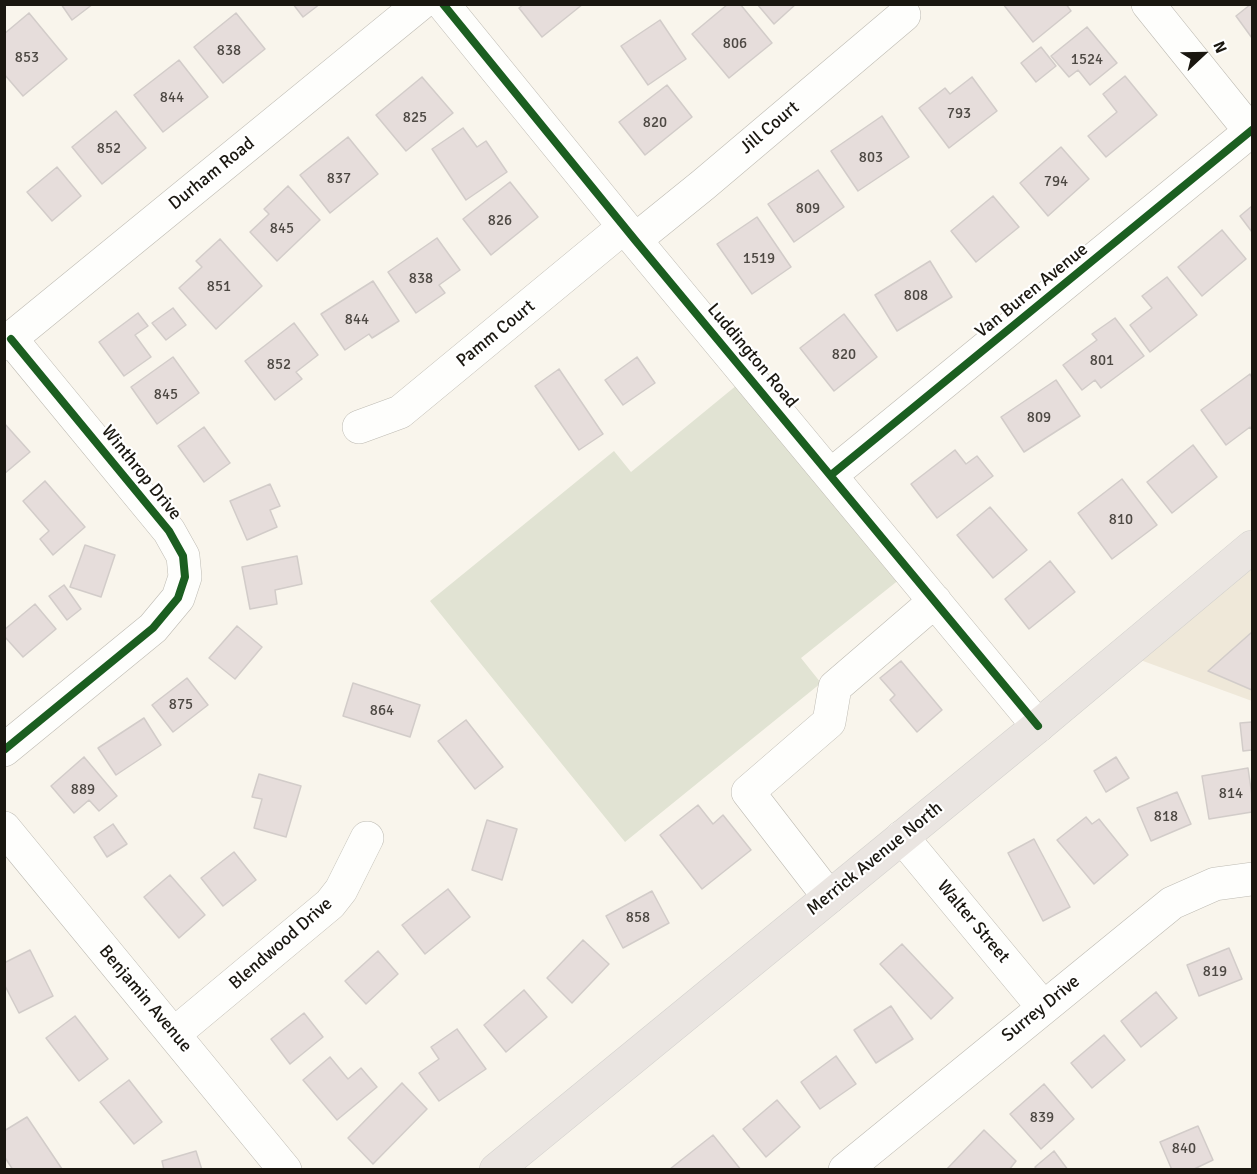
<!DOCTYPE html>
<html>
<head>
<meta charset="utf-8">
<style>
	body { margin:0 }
	#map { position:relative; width:1257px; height:1174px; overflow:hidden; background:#f9f5ec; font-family:Signika,sans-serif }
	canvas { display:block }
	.frame { position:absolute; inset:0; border:6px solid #1a1710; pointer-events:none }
	.north { position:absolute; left:1173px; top:24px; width:60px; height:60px; -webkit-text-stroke:4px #fff; paint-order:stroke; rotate:68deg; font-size:16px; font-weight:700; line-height:24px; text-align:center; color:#1a1710 }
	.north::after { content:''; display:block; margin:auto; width:21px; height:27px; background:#1a1710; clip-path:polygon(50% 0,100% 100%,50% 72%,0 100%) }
</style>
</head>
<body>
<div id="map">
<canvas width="1257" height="1174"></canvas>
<div class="frame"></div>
<div class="north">N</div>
</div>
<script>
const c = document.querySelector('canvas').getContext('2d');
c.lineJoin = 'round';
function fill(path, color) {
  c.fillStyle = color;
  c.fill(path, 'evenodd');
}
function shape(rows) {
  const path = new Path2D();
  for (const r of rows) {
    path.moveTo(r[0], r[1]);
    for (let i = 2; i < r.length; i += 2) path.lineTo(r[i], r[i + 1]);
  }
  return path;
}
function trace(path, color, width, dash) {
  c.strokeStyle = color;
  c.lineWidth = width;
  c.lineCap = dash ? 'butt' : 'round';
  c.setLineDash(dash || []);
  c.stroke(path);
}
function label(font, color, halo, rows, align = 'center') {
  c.font = font + ' Signika,sans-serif';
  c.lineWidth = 4.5;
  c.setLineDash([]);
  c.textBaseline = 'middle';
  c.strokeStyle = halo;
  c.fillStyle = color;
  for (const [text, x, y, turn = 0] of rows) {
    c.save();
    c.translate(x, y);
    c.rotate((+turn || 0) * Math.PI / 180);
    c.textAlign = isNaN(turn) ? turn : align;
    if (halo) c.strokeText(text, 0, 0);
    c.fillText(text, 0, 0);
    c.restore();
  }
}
fill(shape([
	[1252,547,1252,701,1124,654]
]), '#efe8d9');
fill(shape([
	[748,376,910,571,801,658,821,683,625,842,430,601,614,451,631,472]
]), '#e1e3d3');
const building = shape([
	[61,4,93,4,72,20,61,4],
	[293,4,320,4,303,17,293,4],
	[524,4,583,4,542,37,519,8,524,4],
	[728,4,740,4,772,43,729,78,692,34,728,4],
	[757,4,796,4,774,24,757,4],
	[1003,4,1066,4,1071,11,1033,42,1003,4],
	[1251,4,1252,4,1252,38,1236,16,1251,4],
	[29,13,67,59,23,96,4,74,4,34,29,13],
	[236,13,265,49,223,83,194,47,236,13],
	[660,20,686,59,648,85,621,46,660,20],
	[1087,27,1117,63,1090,85,1078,70,1069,77,1051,56,1087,27],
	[1041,47,1056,66,1036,82,1021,63,1041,47],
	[179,60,208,97,163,132,134,95,179,60],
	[1125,76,1157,115,1106,157,1088,136,1117,112,1103,94,1125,76],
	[422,77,453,113,406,151,376,115,422,77],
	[972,77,997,111,949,148,919,108,945,88,950,94,972,77],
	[667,85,692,117,645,155,619,122,667,85],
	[116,111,146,148,102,184,72,147,116,111],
	[882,116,909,157,858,191,831,151,882,116],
	[463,128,477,147,486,141,507,172,466,200,432,149,463,128],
	[348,137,378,174,330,213,300,175,348,137],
	[1061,147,1089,179,1048,216,1020,183,1061,147],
	[57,167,81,196,52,221,27,192,57,167],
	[818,170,844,207,794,242,768,204,818,170],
	[510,182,538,217,491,255,463,219,510,182],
	[288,186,320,220,277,261,250,232,269,214,264,209,288,186],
	[993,196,1019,227,976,262,951,231,993,196],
	[1252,206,1252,232,1240,216,1252,206],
	[757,217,791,267,752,294,717,244,757,217],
	[1222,230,1246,259,1202,296,1178,267,1222,230],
	[437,238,460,270,439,285,445,293,416,313,388,272,437,238],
	[220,239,262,286,216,329,179,288,202,267,196,261,220,239],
	[930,261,952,297,897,331,875,295,930,261],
	[1167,277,1197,315,1150,352,1130,325,1152,308,1142,296,1167,277],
	[373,281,399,321,372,338,369,334,345,350,321,314,373,281],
	[173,308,186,325,166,340,152,323,173,308],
	[138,313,148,326,135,335,151,357,124,376,99,342,138,313],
	[844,314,877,357,834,391,800,348,844,314],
	[1115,318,1144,356,1101,388,1095,380,1082,390,1063,365,1097,340,1092,334,1115,318],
	[294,323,318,355,296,372,302,379,275,400,245,361,294,323],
	[173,357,199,393,157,424,131,387,173,357],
	[637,357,655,383,623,405,605,380,637,357],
	[559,369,603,434,579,450,535,386,559,369],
	[1250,374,1252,378,1252,430,1250,427,1226,445,1201,410,1250,374],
	[1056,380,1080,416,1024,452,1001,417,1056,380],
	[4,423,30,452,4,474,4,423],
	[204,427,230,463,204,482,178,446,204,427],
	[1193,445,1217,477,1172,513,1147,482,1193,445],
	[955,450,966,464,977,456,993,476,937,518,911,484,955,450],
	[1122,479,1157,525,1112,559,1078,513,1122,479],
	[45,481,85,527,53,555,40,539,49,531,23,501,45,481],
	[270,484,280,506,270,510,277,527,247,540,230,501,270,484],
	[990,507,1027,550,993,578,957,535,990,507],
	[85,545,115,555,101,597,70,587,85,545],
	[297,556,302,584,275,590,277,604,250,609,242,567,297,556],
	[1050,561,1075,592,1029,629,1005,599,1050,561],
	[64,585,81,609,67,620,49,596,64,585],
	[35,604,56,629,23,657,4,636,4,630,35,604],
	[237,626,262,647,235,679,209,658,237,626],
	[1252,632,1252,690,1208,671,1252,632],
	[901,661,942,710,917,732,890,700,895,695,880,678,901,661],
	[187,678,208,705,173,732,152,705,187,678],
	[353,683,420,705,410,737,343,716,353,683],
	[144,718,161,745,116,775,98,748,144,718],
	[466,720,503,767,475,789,438,741,466,720],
	[1252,722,1252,750,1243,751,1240,723,1252,722],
	[84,757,117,796,99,811,89,800,74,813,51,786,84,757],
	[1116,757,1129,778,1106,792,1094,771,1116,757],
	[1248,768,1252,796,1252,812,1209,819,1202,776,1248,768],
	[259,774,301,786,286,837,254,828,262,799,252,797,259,774],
	[1177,792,1191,824,1151,841,1137,808,1177,792],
	[698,805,713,824,723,815,751,850,702,889,660,835,698,805],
	[1086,817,1092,824,1099,819,1128,855,1094,884,1057,840,1086,817],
	[487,820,517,829,502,880,472,870,487,820],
	[113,824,127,844,107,857,94,837,113,824],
	[1034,839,1070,907,1043,921,1008,853,1034,839],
	[234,852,256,880,223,906,201,878,234,852],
	[170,875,205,915,179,938,144,897,170,875],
	[448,889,470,917,425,954,402,925,448,889],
	[652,891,669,923,623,948,606,916,652,891],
	[583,940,609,964,572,1003,547,978,583,940],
	[902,944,953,998,931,1019,880,964,902,944],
	[1229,948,1242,979,1199,996,1187,965,1229,948],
	[30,950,53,996,19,1013,4,984,4,963,30,950],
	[378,951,398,974,366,1004,345,981,378,951],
	[524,990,547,1017,506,1052,484,1025,524,990],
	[1156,992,1177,1018,1141,1047,1121,1021,1156,992],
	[891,1006,913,1039,876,1063,854,1030,891,1006],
	[304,1013,323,1037,290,1064,271,1039,304,1013],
	[75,1016,108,1059,79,1081,46,1038,75,1016],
	[457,1029,486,1069,439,1101,419,1073,439,1059,431,1047,457,1029],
	[1104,1035,1125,1060,1092,1088,1071,1063,1104,1035],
	[836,1056,856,1084,820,1109,801,1082,836,1056],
	[330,1057,348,1079,361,1068,377,1087,337,1120,303,1080,330,1057],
	[129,1080,162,1122,134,1144,100,1102,129,1080],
	[402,1083,427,1109,373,1164,348,1138,402,1083],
	[1044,1084,1074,1119,1041,1149,1010,1114,1044,1084],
	[777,1100,800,1127,766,1157,743,1129,777,1100],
	[27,1117,62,1169,61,1170,13,1170,4,1156,4,1131,27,1117],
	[1198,1126,1213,1160,1192,1170,1172,1170,1160,1142,1198,1126],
	[984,1130,1016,1161,1009,1170,946,1170,984,1130],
	[713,1135,741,1170,671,1170,670,1169,713,1135],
	[196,1151,202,1170,164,1170,162,1161,196,1151],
	[1054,1151,1068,1170,1037,1170,1035,1167,1054,1151]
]);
fill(building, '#e6dddb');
trace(building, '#d2ccc9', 1.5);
const minor = shape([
	[443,4,635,240,1038,726],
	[1148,4,1251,132],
	[635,240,703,185,904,15],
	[4,344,420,4],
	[359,427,400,412,624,227],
	[831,475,1252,130],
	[4,750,153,628,178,598,185,577,183,556,169,531,11,339],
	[4,828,285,1170],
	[902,837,1043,1007],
	[829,897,748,792,829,722,835,687,935,601],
	[174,1034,330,904,341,890,367,838],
	[845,1170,1172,903,1215,884,1252,879]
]);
const major = shape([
	[496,1170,1038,726,1252,547]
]);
trace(minor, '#bdbab2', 34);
trace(major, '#d3d1cd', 34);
trace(minor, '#fefefc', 33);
trace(major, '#eae5e1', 33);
trace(shape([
	[443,4,635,240,1038,726],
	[831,475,1252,130],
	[4,750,153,628,178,598,185,577,183,556,169,531,11,339]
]), '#1b5e20', 8);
label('15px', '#4d4843', null, [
	["806",735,44],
	["838",229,51],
	["853",27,58],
	["1524",1087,60],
	["844",172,98],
	["793",959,114],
	["825",415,118],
	["820",655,123],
	["852",109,149],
	["803",871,158],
	["837",339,179],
	["794",1056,182],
	["809",808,209],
	["826",500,221],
	["845",282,229],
	["1519",759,259],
	["838",421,279],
	["851",219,287],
	["808",916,296],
	["844",357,320],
	["820",844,355],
	["801",1102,361],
	["852",279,365],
	["845",166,395],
	["809",1039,418],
	["810",1121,520],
	["875",181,705],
	["864",382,711],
	["889",83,790],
	["814",1231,794],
	["818",1166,817],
	["858",638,918],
	["819",1215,972],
	["839",1042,1118],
	["840",1184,1149]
]);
label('18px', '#1a1710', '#fff', [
	["Jill Court",770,128,-40],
	["Durham Road",212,174,-39],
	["Van Buren Avenue",1032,291,-39],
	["Pamm Court",496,334,-39],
	["Luddington Road",752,356,50],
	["Winthrop Drive",141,473,51],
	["Merrick Avenue North",875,859,-39],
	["Walter Street",973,922,50],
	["Blendwood Drive",281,944,-41],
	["Benjamin Avenue",145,999,50],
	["Surrey Drive",1041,1009,-39]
]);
</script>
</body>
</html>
